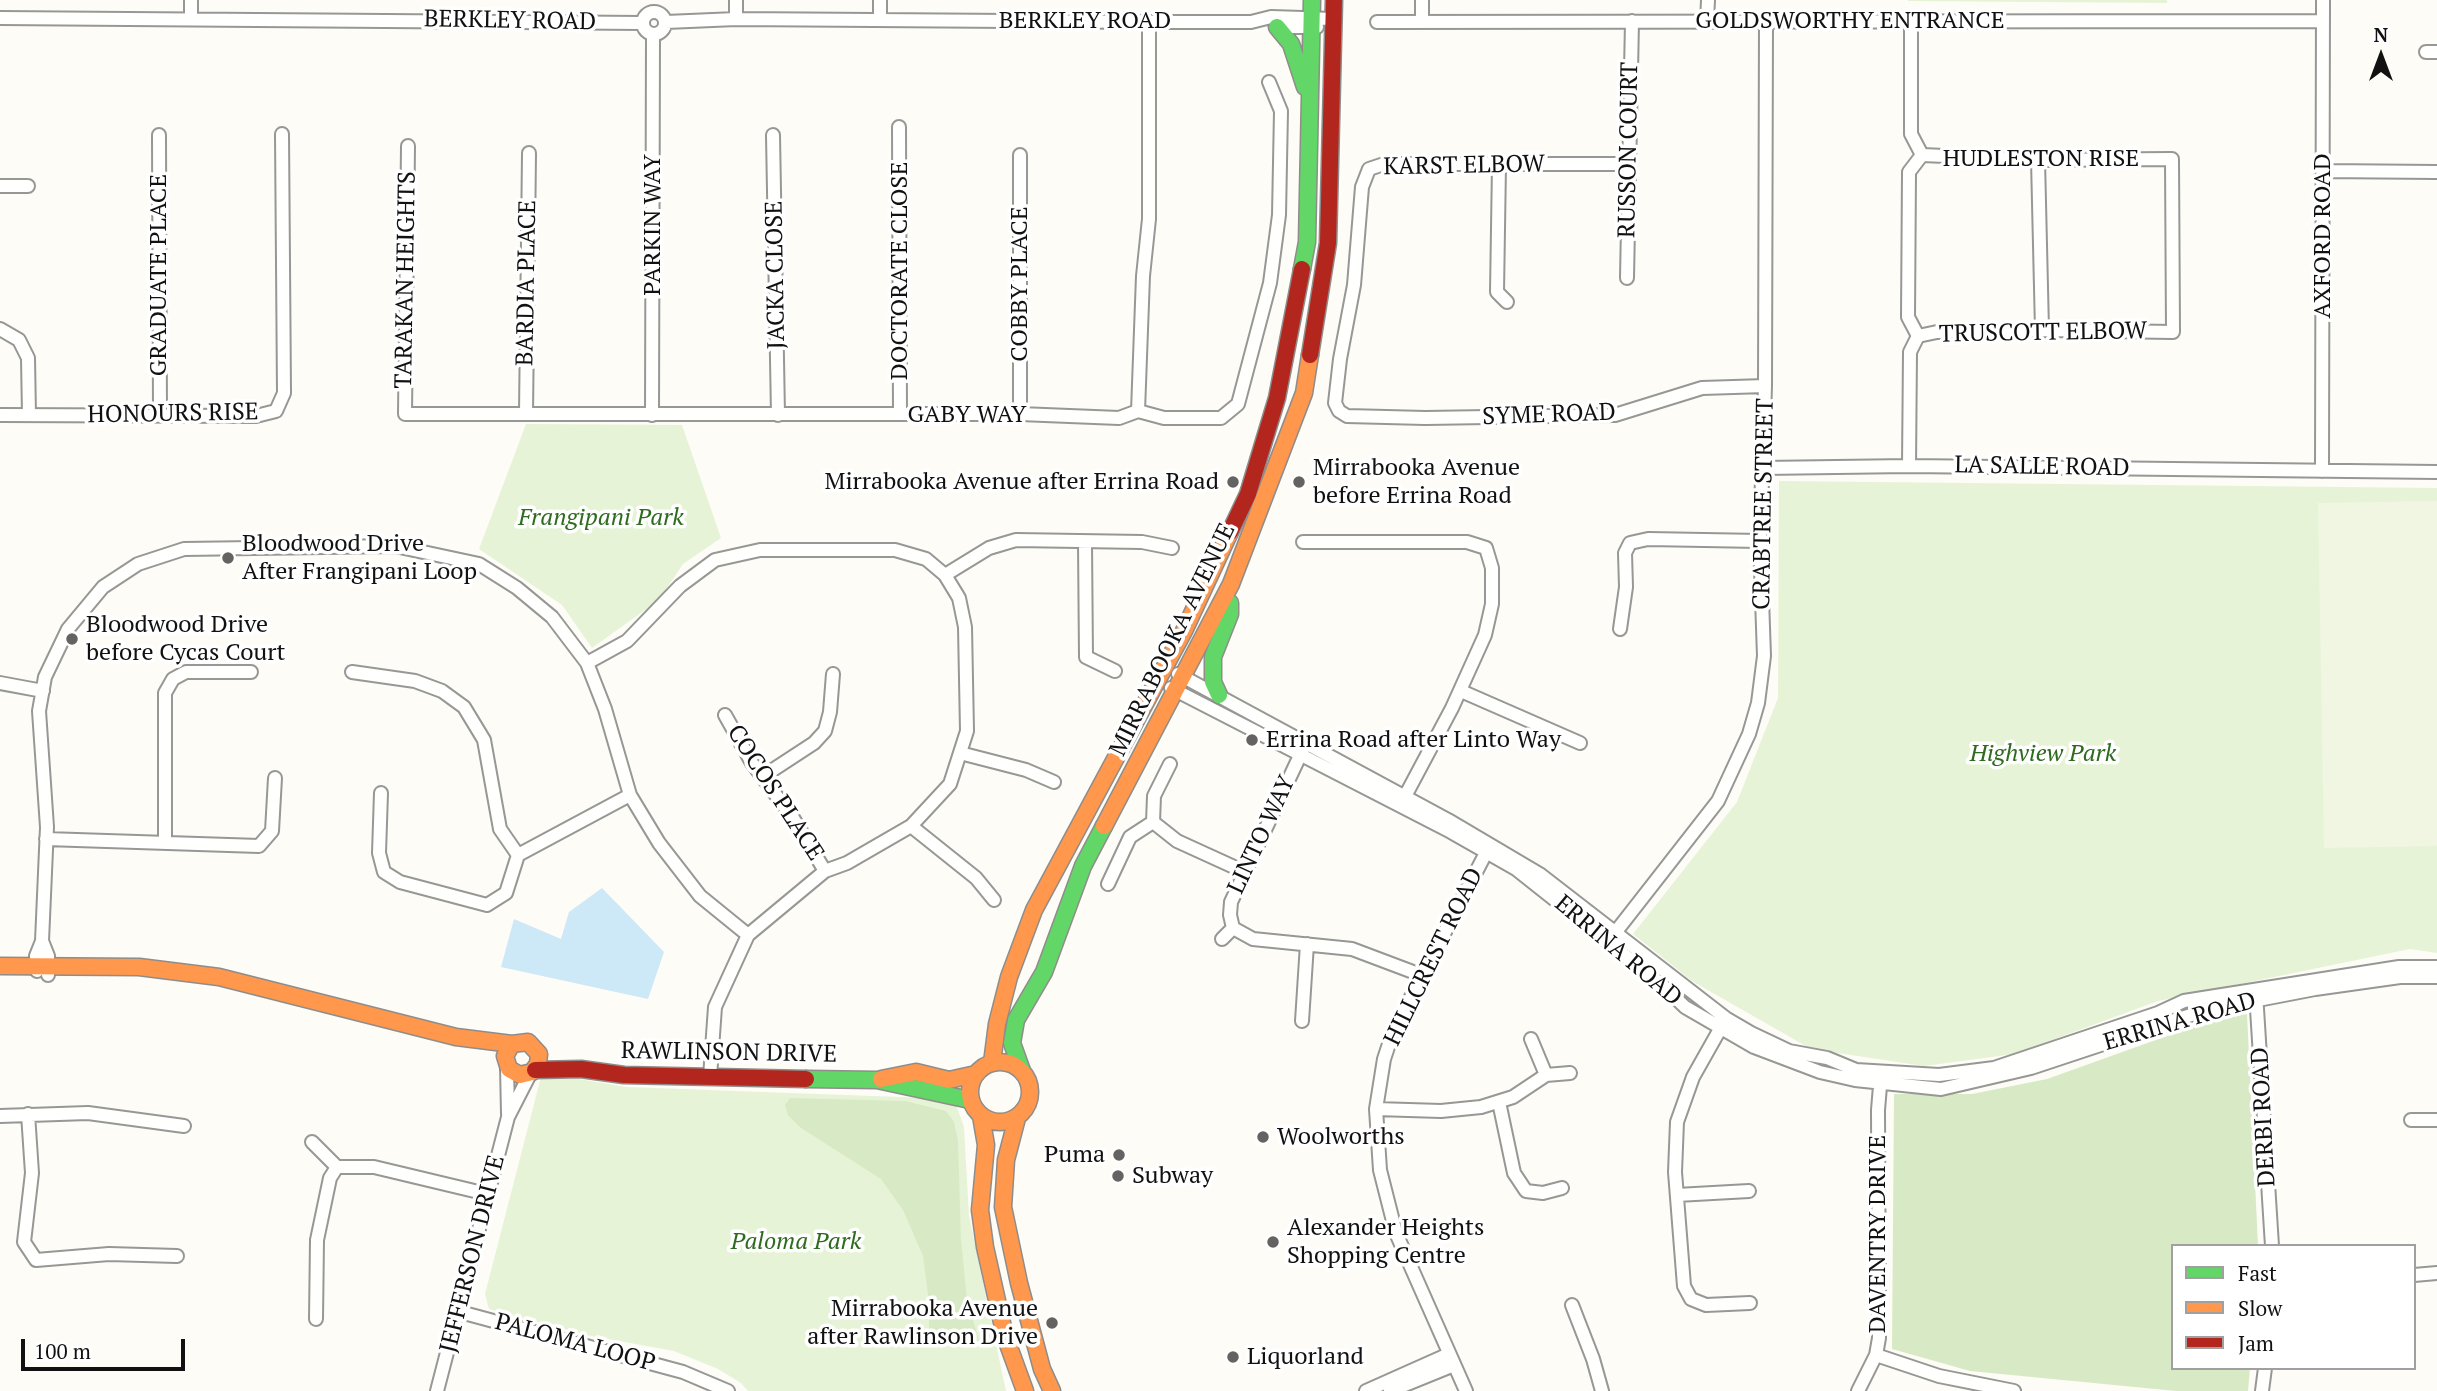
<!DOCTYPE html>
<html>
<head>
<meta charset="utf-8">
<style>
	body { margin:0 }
	#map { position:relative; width:2437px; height:1391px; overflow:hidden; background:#fdfcf7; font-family:"PT Serif",serif }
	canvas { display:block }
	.legend { position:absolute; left:2171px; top:1244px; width:245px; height:126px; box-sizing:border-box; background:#fff; border:2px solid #a0a0a0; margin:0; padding:9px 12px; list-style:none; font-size:21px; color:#111 }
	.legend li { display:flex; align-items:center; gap:14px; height:35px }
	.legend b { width:35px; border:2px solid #a0a0a0 }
	.north { position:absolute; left:2346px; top:21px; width:70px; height:70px; -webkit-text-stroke:5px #fff; paint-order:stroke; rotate:0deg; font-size:19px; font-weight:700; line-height:28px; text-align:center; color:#111 }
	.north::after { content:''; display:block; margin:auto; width:24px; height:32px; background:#111; clip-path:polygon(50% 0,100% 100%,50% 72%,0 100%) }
	.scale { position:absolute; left:21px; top:1339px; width:164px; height:32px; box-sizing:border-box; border:4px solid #111; border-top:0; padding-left:9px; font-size:21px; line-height:24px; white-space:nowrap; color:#111; -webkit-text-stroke:5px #fff; paint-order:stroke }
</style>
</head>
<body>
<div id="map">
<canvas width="2437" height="1391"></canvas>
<ul class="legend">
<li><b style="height:9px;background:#63d668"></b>Fast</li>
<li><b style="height:9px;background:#ff974d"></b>Slow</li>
<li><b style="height:9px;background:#b3261e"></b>Jam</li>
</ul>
<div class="north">N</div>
<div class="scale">100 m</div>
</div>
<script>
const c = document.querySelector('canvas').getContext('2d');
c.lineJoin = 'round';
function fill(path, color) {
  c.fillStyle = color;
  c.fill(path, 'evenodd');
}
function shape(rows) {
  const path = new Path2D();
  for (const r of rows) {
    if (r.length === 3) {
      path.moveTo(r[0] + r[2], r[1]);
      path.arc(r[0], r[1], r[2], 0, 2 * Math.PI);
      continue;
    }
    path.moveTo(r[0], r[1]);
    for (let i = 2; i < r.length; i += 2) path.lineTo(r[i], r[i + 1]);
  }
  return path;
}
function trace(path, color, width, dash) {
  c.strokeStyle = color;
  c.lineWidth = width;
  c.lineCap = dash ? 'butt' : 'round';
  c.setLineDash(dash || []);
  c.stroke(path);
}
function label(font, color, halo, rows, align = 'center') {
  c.font = font + ' "PT Serif",serif';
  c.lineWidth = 7;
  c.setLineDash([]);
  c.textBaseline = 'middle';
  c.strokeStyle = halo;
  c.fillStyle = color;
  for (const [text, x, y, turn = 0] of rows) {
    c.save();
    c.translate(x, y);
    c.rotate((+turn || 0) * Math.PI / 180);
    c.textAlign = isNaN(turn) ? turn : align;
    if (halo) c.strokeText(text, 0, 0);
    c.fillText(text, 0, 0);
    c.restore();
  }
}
fill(shape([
	[1908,0,2167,0,2167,3,1908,1],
	[526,424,682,425,721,538,683,564,659,600,592,648,562,605,479,549],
	[1779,481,2437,488,2437,953,2410,949,2158,1001,2014,1054,1924,1066,1811,1049,1692,981,1633,934,1737,802,1778,698],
	[542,1073,627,1087,954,1099,964,1127,969,1216,1006,1391,748,1391,741,1383,718,1369,674,1351,586,1335,489,1309,485,1294]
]), '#e7f3d7');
fill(shape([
	[2247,1014,2258,1246,2173,1246,2173,1368,2250,1368,2248,1391,2176,1391,1970,1371,1892,1349,1894,1094,1972,1094,2047,1079,2206,1022],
	[790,1098,905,1101,946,1111,954,1122,958,1140,961,1240,967,1299,979,1340,961,1348,929,1339,929,1302,923,1256,903,1210,881,1179,801,1128,788,1115,785,1105]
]), '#d8eac5');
fill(shape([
	[2437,501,2437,846,2324,848,2318,503]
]), '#f0f6e1');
fill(shape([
	[602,888,664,952,648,999,501,967,514,919,561,939,569,912]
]), '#cde8f7');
const street = shape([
	[191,0,191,18],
	[736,0,736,19],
	[880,0,880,19],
	[1422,0,1422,21],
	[654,23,11],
	[0,18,642,23],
	[666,22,736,19,1149,22,1251,22,1271,17,1334,19],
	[1377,22,2323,21],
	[1707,22,1708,0],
	[1276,27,1317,27],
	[2426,52,2437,52],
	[899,127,900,414],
	[159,135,160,415],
	[773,135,778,415],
	[408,146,405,414,1020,414,1119,418,1138,411,1143,276,1149,219,1149,22],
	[1020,155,1020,414],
	[2038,160,2042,330],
	[1628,164,1384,164,1369,169,1362,187,1354,285,1340,359,1335,403,1339,411,1347,416,1425,418,1615,415,1702,388,1765,386],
	[1499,165,1497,292,1507,302],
	[2323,171,2437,172],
	[0,186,28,186],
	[1627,278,1632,21],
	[0,329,19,340,28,358,29,415],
	[1918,336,1908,317,1909,172,1922,155],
	[1138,411,1164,418,1221,418,1238,404,1270,283,1279,215,1281,111,1269,82],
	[526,414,529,153],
	[0,415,256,416,276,411,284,393,282,134],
	[652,415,653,35],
	[1909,466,1910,352,1918,336,1937,332,2042,330,2173,332,2172,159,2038,160,1922,155,1911,134,1911,21],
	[1763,468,1909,466,2437,472],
	[2322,471,2323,0],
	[1303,542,1467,542,1486,548,1492,568,1492,604,1485,635,1452,708,1402,802],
	[1085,543,1086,657,1115,671],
	[945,575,989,548,1016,540,1142,542,1172,548],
	[1620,629,1626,587,1625,553,1630,543,1648,539,1760,541],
	[587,663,627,641,680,586,715,560,760,550,895,550,926,559,945,575,959,598,965,627,967,731,950,784,911,826,847,863,825,871,748,935,715,1007,710,1077],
	[352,672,415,681,442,691,464,707,484,740,500,829,518,855],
	[1178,674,1448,820,1541,875,1727,1019,1751,1033,1789,1051,1827,1058,1856,1070,1939,1075,1994,1068,2158,1013,2184,1001,2399,967,2437,967],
	[0,683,43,691],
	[1171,688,1451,832,1516,869,1661,984,1685,1007,1754,1047,1820,1072,1855,1080,1941,1089,2031,1068,2206,1010,2315,989,2400,977,2437,977],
	[1461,691,1580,743],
	[725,715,752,763,793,818,825,871],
	[1304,747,1231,902,1230,915,1233,928,1253,939,1352,949,1421,975],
	[960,753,1026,770,1054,782],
	[762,777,814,743,825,731,830,712,833,674],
	[381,793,379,853,384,872,400,882,487,905,506,893,518,855,630,795],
	[1153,822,1177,841,1245,872],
	[911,826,976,878,994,900],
	[46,839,259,846,272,831,275,778],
	[165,843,165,693,173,679,186,672,251,672],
	[1108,884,1130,837,1153,822,1154,796,1170,764],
	[1611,938,1718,801,1749,734,1758,703,1764,656,1760,541,1765,386,1766,21],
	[1222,939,1233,928],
	[42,941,48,956,48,975],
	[37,971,36,956,42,941,47,827,39,711,45,677,68,629,103,587,138,564,184,549,395,546,479,564,517,588,552,617,587,663,605,709,630,795,659,843,700,896,748,935],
	[2256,993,2272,1246],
	[1302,1021,1307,944],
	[1724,1022,1693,1077,1677,1122,1675,1172,1684,1286,1691,1299,1706,1305,1750,1303],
	[1531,1039,1546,1075],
	[507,1066,508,1114],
	[1499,1102,1514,1173,1526,1191,1543,1193,1562,1188],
	[1376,1109,1441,1111,1481,1107,1513,1097,1546,1075,1570,1073],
	[28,1114,32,1173,24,1242,36,1260,109,1254,177,1256],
	[0,1116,88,1113,184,1126],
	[2411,1120,2437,1120],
	[312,1142,337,1167,374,1167,487,1194],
	[1677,1195,1749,1191],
	[2414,1275,2437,1273],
	[1572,1305,1593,1359,1602,1391],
	[460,1312,683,1372,728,1391],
	[316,1319,317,1240,330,1178,337,1167],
	[1876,1355,1939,1376,2014,1391],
	[437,1391,508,1117,530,1074],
	[1366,1391,1449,1354],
	[1390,1391,1454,1365],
	[1466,1391,1396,1233,1380,1170,1376,1109,1384,1059,1393,1032,1489,847],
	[1858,1391,1876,1355,1879,1338,1878,1110,1881,1074],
	[2262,1391,2265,1368]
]);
const fast = shape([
	[1277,27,1291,44,1305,87],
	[1302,269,1307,242,1312,0],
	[1219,695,1213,682,1213,657,1230,614,1230,603],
	[1022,1071,1012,1043,1016,1020,1044,972,1083,866,1104,826],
	[806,1079,877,1080,970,1100]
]);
const slow = shape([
	[1104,826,1231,584,1304,393,1310,355],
	[0,966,139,967,219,977,456,1037,512,1044,528,1042,539,1054,538,1064,532,1072,520,1075,509,1069,505,1056,512,1044],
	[1000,1092,30],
	[992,1063,997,1024,1009,977,1034,910,1184,631,1230,532],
	[881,1079,916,1072,949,1080,976,1074],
	[981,1116,986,1145,980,1210,985,1247,1005,1336,1025,1391],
	[1017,1118,1006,1160,1003,1207,1019,1283,1042,1369,1052,1391]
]);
const jam = shape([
	[1310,355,1328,243,1334,0],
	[1230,532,1248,494,1277,398,1302,269],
	[535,1070,581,1069,624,1075,806,1079]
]);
trace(street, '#979795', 16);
trace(fast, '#8e8d8b', 19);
trace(slow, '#8e8d8b', 19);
trace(jam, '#8e8d8b', 19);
trace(street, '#fffffe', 12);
trace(fast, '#63d668', 16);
trace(slow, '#ff974d', 16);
trace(jam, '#b3261e', 16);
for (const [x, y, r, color] of [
	[1233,482,7,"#646362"],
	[1299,482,7,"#646362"],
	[228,558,7,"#646362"],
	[72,639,7,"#646362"],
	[1252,740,7,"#646362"],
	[1263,1137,7,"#646362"],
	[1119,1155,7,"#646362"],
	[1118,1176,7,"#646362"],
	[1273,1242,7,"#646362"],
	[1052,1323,7,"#646362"],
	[1233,1357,7,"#646362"]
]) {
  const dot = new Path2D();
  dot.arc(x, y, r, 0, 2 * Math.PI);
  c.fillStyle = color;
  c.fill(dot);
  trace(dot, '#fff', 2.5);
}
label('24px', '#111', '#fff', [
	["BERKLEY ROAD",510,21,1],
	["BERKLEY ROAD",1085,21],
	["GOLDSWORTHY ENTRANCE",1850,21],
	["RUSSON COURT",1629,150,-89],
	["HUDLESTON RISE",2041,159],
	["KARST ELBOW",1464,166,-1],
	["PARKIN WAY",653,225,-90],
	["AXFORD ROAD",2323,236,-90],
	["DOCTORATE CLOSE",900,271,-90],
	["GRADUATE PLACE",159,275,-90],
	["JACKA CLOSE",776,275,-91],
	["TARAKAN HEIGHTS",406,280,-89],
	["BARDIA PLACE",527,283,-89],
	["COBBY PLACE",1020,284,-90],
	["TRUSCOTT ELBOW",2043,333,-1],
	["HONOURS RISE",173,414,-1],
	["GABY WAY",967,415],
	["SYME ROAD",1549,415,-2],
	["LA SALLE ROAD",2042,467,1],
	["CRABTREE STREET",1764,504,-89],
	["MIRRABOOKA AVENUE",1173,640,-64],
	["COCOS PLACE",775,793,57],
	["LINTO WAY",1262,835,-65],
	["ERRINA ROAD",1618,951,40],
	["HILLCREST ROAD",1434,957,-64],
	["ERRINA ROAD",2180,1022,-16],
	["RAWLINSON DRIVE",729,1053,1],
	["DERBI ROAD",2264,1117,-93],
	["DAVENTRY DRIVE",1878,1234,-90],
	["JEFFERSON DRIVE",473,1254,-76],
	["PALOMA LOOP",575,1343,15]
]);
label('24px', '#111', '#fff', [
	["Mirrabooka Avenue",1313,468],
	["before Errina Road",1313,496],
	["Mirrabooka Avenue after Errina Road",1219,482,"right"],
	["Bloodwood Drive",242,544],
	["After Frangipani Loop",242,572],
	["Bloodwood Drive",86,625],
	["before Cycas Court",86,653],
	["Errina Road after Linto Way",1266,740],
	["Woolworths",1277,1137],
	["Puma",1105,1155,"right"],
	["Subway",1132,1176],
	["Alexander Heights",1287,1228],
	["Shopping Centre",1287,1256],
	["Mirrabooka Avenue",1038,1309,"right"],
	["after Rawlinson Drive",1038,1337,"right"],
	["Liquorland",1247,1357]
], 'left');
label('italic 24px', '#2f6b1f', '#fff', [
	["Frangipani Park",601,518],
	["Highview Park",2043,754],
	["Paloma Park",796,1242]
]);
</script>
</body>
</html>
